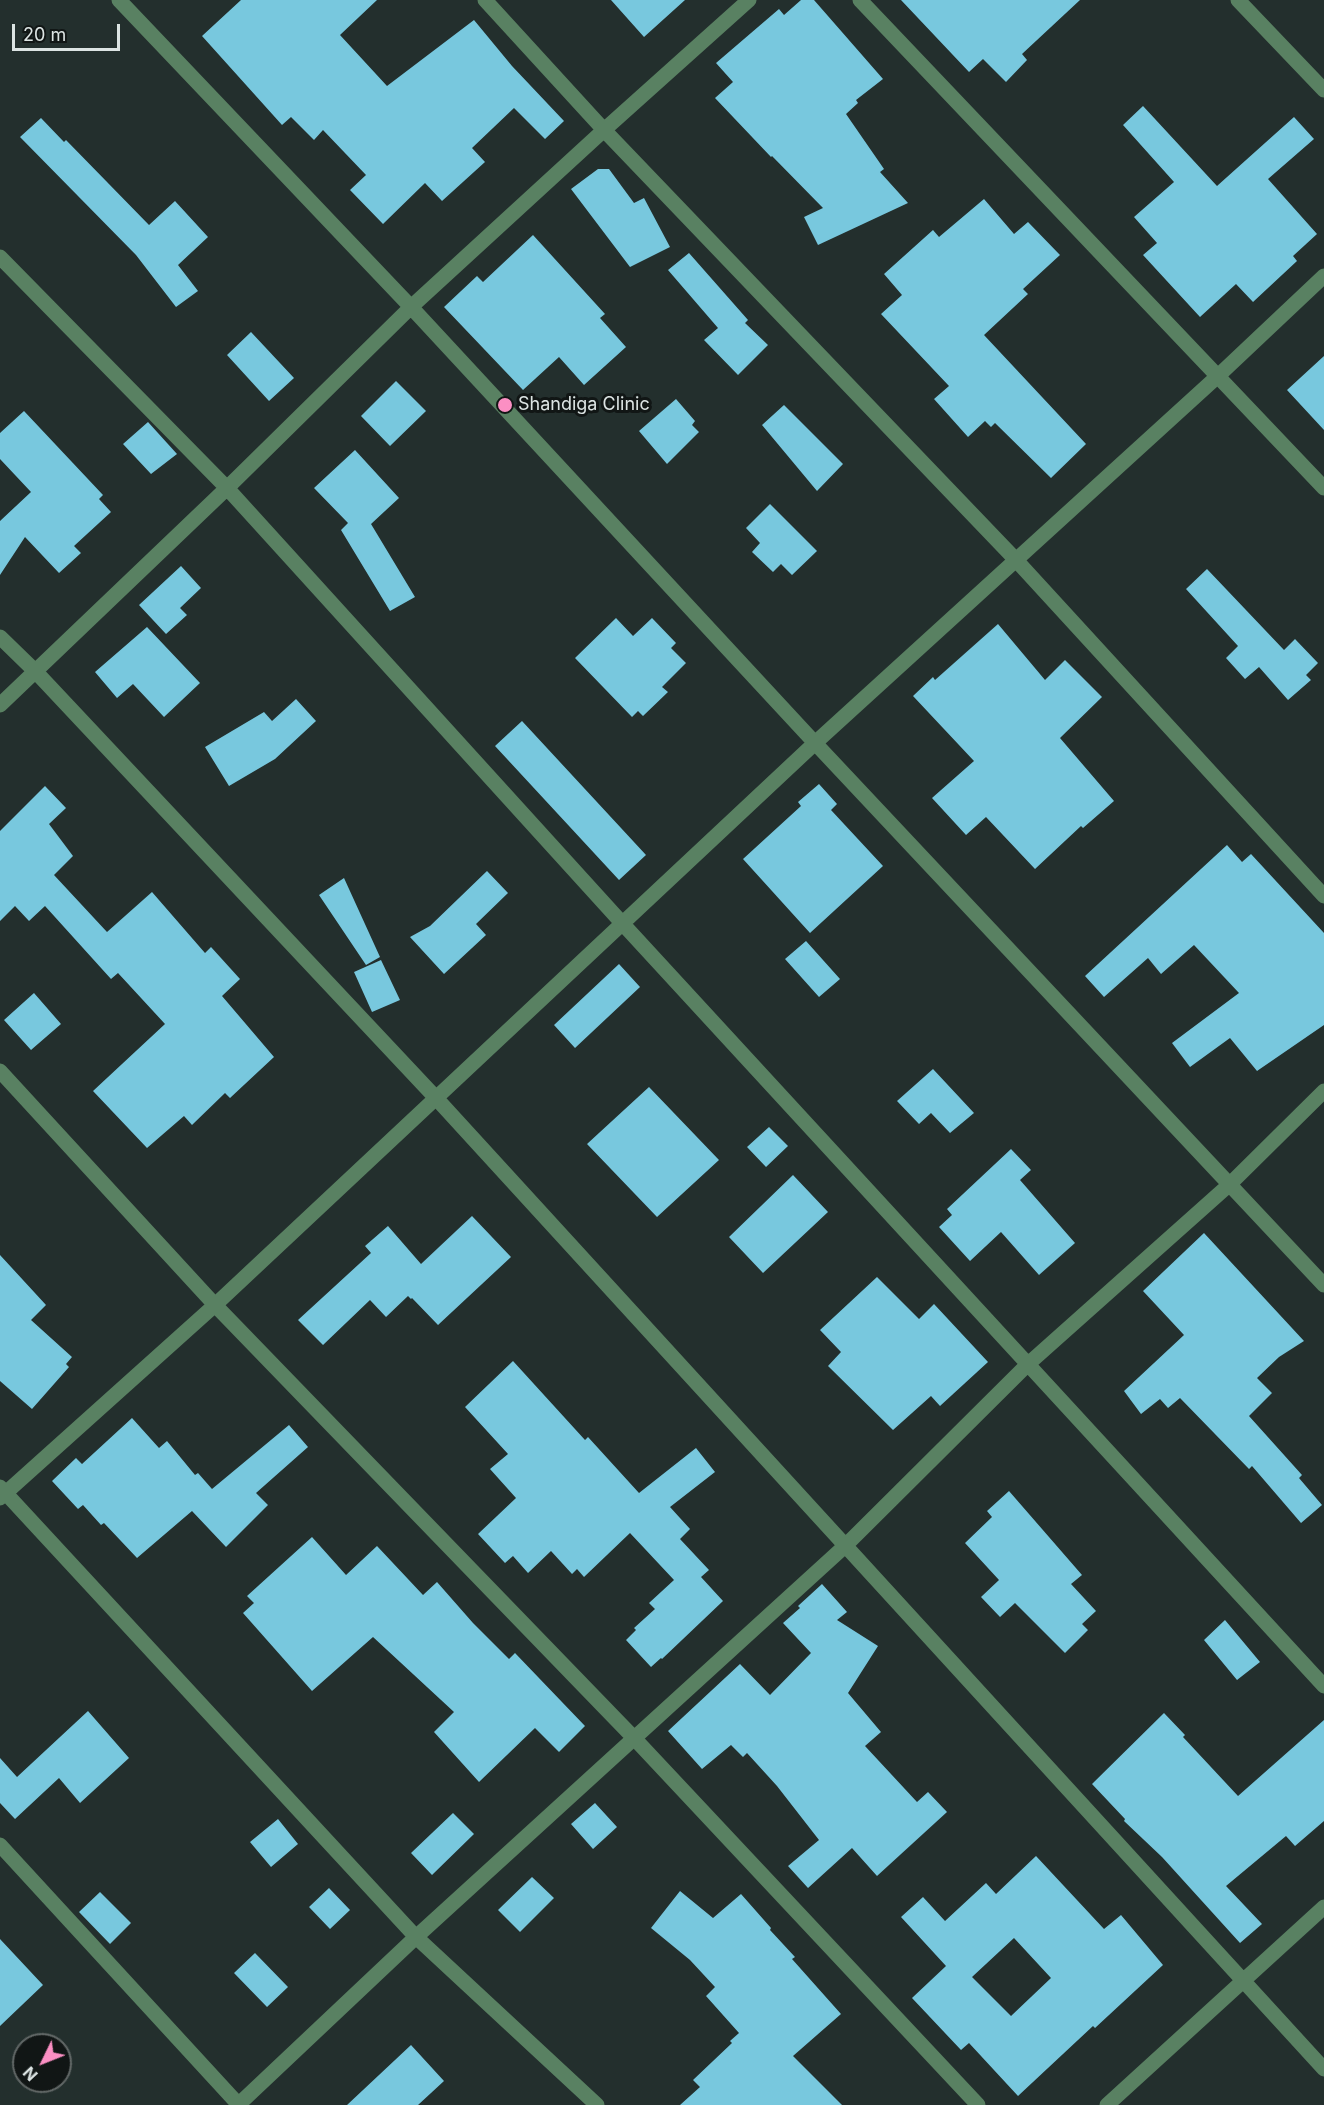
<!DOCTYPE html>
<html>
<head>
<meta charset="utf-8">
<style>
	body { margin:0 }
	#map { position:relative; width:1324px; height:2105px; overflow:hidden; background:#232f2d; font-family:Inter,sans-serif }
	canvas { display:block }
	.north { position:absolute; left:12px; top:2033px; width:60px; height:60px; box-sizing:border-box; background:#111615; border:2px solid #626867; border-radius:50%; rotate:227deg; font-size:16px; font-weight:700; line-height:24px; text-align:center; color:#dce4e3 }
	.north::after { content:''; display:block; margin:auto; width:21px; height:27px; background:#fb8fc3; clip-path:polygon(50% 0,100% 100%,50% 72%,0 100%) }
	.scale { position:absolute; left:12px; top:24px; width:108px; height:27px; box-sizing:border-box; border:3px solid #dce4e3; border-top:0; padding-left:8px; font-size:18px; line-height:21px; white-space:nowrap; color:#dce4e3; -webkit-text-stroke:4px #111615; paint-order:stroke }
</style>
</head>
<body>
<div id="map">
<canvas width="1324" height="2105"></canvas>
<div class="north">N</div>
<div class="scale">20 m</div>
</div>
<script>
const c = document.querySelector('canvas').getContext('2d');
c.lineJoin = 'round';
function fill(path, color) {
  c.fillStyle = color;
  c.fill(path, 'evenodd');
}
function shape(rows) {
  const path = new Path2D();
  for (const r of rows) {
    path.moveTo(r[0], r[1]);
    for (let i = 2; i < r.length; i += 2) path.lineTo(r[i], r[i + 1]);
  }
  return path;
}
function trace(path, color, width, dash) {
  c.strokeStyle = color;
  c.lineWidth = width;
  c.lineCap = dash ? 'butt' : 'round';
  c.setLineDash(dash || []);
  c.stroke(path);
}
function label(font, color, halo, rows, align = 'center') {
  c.font = font + ' Inter,sans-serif';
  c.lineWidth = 6;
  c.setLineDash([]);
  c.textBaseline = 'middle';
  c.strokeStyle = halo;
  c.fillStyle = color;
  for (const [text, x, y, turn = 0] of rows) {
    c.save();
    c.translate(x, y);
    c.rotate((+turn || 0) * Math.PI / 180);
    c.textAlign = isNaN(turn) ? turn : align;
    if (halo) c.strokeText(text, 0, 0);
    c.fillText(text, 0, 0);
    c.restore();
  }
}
fill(shape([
	[241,0,377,0,340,35,387,86,474,20,512,66,564,121,545,139,514,108,472,148,485,162,442,201,425,183,383,224,350,190,366,175,323,130,314,140,291,117,282,125,202,36],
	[611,0,685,0,644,37],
	[801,0,814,0,883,79,856,100,858,103,846,114,884,169,880,172,908,203,818,245,804,217,823,208,772,156,771,157,715,98,733,82,716,63,779,9,784,15],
	[901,0,1080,0,1022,54,1027,60,1006,82,983,59,969,72],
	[1143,106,1217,186,1294,117,1314,139,1268,179,1317,234,1293,256,1297,261,1253,302,1236,284,1200,317,1143,255,1157,243,1134,217,1174,182,1123,125],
	[41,118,64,142,66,140,149,225,175,201,208,237,178,265,198,291,176,307,136,255,20,137],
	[598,169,609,169,634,203,644,198,670,247,630,267,571,189],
	[984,199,1014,234,1028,222,1060,255,1023,289,1028,294,984,335,1086,444,1051,478,995,423,991,427,985,421,968,437,934,399,949,386,881,314,902,295,884,274,933,230,939,237],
	[533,235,605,314,600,318,626,347,584,385,559,357,523,390,444,307,477,276,483,282],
	[689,253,748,320,745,323,768,345,738,375,704,340,718,328,668,270],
	[251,332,294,378,269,401,227,355],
	[1324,356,1324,430,1287,390],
	[396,381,426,411,390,446,361,416],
	[676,399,695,421,692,425,699,432,667,464,639,431],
	[784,405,843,464,817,491,762,425],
	[24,411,103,495,99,499,111,512,74,546,81,553,59,573,25,537,0,575,0,521,31,492,0,459,0,433],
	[148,422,177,454,151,474,123,444],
	[355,450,399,498,371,524,415,597,390,611,341,530,348,523,314,488],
	[770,504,817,551,792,575,781,564,773,572,752,552,760,543,746,528],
	[181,566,201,588,180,608,187,615,166,634,139,605],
	[1207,569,1284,650,1295,639,1318,663,1306,675,1311,680,1288,700,1259,667,1245,679,1226,658,1238,646,1186,589],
	[616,618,633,636,652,618,676,643,671,648,686,663,662,687,668,692,643,716,638,711,632,717,575,658],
	[998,624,1045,680,1065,660,1102,697,1060,738,1114,801,1083,828,1081,826,1035,869,986,817,966,835,932,798,974,761,913,696,933,677,935,680],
	[147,627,200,683,164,717,133,684,117,698,95,672],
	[296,699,316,721,275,759,229,786,205,747,264,712,272,721],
	[522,721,646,855,619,880,495,746],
	[819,784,837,804,831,810,883,866,810,933,743,859,801,806,798,802],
	[45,786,66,808,49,824,73,856,54,875,107,932,152,892,205,953,211,947,240,979,222,996,274,1057,230,1098,225,1093,192,1125,184,1116,147,1148,93,1091,165,1024,118,973,111,979,45,906,29,921,15,906,0,921,0,831],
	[1227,845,1242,862,1251,854,1324,933,1324,1025,1257,1071,1230,1038,1190,1067,1172,1043,1239,993,1194,945,1161,974,1148,958,1104,997,1085,976],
	[487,871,508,893,476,924,486,935,444,974,410,937,430,926],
	[344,878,380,957,366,965,319,895],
	[806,941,840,979,819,997,785,959],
	[381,960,400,1000,372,1012,354,972],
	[619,964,640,987,575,1048,554,1025],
	[34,993,61,1024,31,1050,4,1020],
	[933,1069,974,1113,950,1133,931,1113,919,1124,897,1101],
	[649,1087,719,1160,657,1217,587,1144],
	[769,1127,788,1146,766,1167,747,1147],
	[1011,1149,1031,1170,1020,1180,1075,1243,1039,1275,1001,1232,970,1261,939,1227,952,1215,947,1209],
	[793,1175,828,1212,763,1273,729,1237],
	[472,1216,511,1257,438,1325,412,1298,411,1299,408,1296,386,1317,370,1300,323,1345,298,1320,371,1253,365,1246,388,1226,421,1264],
	[1204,1233,1304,1341,1279,1357,1257,1378,1272,1393,1249,1416,1302,1475,1299,1478,1322,1505,1301,1523,1252,1466,1249,1469,1180,1398,1168,1408,1160,1399,1141,1414,1124,1391,1184,1335,1143,1291],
	[0,1255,46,1305,31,1320,72,1357,66,1364,69,1367,32,1409,0,1381],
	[877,1277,919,1319,934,1304,988,1362,940,1406,931,1396,893,1430,828,1366,841,1352,820,1330],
	[513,1361,585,1440,588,1437,639,1493,696,1448,715,1472,670,1507,690,1529,680,1539,709,1570,701,1577,723,1601,662,1659,661,1658,651,1667,626,1640,636,1630,634,1628,655,1609,649,1603,674,1580,630,1533,584,1577,577,1569,572,1574,551,1551,528,1573,513,1556,505,1563,478,1534,516,1498,490,1469,508,1454,465,1407],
	[132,1418,159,1448,167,1441,195,1475,198,1473,212,1489,289,1425,308,1447,256,1493,268,1505,226,1547,192,1511,137,1558,104,1523,101,1525,83,1505,78,1509,52,1481,76,1458,82,1464],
	[1009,1491,1082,1575,1071,1584,1096,1611,1082,1624,1088,1630,1065,1653,1015,1603,1000,1617,981,1597,999,1580,965,1543,992,1517,987,1511],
	[312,1537,346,1575,377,1546,423,1595,437,1582,473,1623,509,1659,515,1653,585,1726,559,1752,535,1728,479,1782,434,1732,454,1712,373,1637,312,1691,243,1613,254,1603,247,1596],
	[822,1584,847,1612,837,1620,878,1646,848,1693,881,1732,865,1746,917,1802,928,1792,947,1812,877,1876,852,1848,808,1888,788,1866,819,1840,777,1786,747,1753,743,1757,731,1745,702,1769,668,1731,740,1664,770,1695,811,1653,783,1623,800,1608,798,1606],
	[1225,1620,1260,1662,1237,1680,1204,1640],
	[88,1711,129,1758,80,1803,59,1778,15,1819,0,1803,0,1758,17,1777],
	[1164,1713,1185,1735,1183,1737,1238,1796,1324,1720,1324,1821,1295,1846,1286,1836,1226,1886,1262,1924,1240,1943,1162,1857,1124,1821,1125,1819,1092,1784],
	[595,1803,617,1827,593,1849,571,1824],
	[453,1813,474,1834,432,1875,411,1853],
	[278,1819,298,1844,271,1867,250,1842],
	[1036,1856,1104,1929,1121,1915,1163,1965,1095,2028,1093,2026,1018,2096,969,2043,961,2050,912,1998,946,1966,901,1917,923,1897,945,1921,986,1883,996,1894],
	[1014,1938,1051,1978,1011,2016,972,1977],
	[532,1877,554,1898,520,1932,498,1910],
	[329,1888,350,1910,330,1929,309,1907],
	[680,1891,713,1918,741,1894,771,1928,770,1930,795,1957,792,1959,841,2014,793,2056,842,2105,680,2105,700,2087,693,2080,732,2043,730,2041,739,2033,706,1996,715,1987,690,1960,651,1928],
	[100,1892,131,1923,110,1944,79,1912],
	[0,1939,43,1985,0,2026],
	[255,1953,288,1987,267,2007,234,1973],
	[411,2045,444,2081,418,2105,347,2105]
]), '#78c8de');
trace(shape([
	[119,0,411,307,815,743,1324,1285],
	[485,0,604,130,1016,560,1324,896],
	[860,0,1324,488],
	[1238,0,1324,90],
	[0,257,227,488,622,923,1324,1686],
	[0,637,36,672,436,1098,1324,2069],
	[0,705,227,488,411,307,604,130,749,0],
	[0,1071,215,1305,634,1738,978,2105],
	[0,1487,416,1937,597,2105],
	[0,1498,215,1305,815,743,1219,375,1324,276],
	[0,1845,239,2105],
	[238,2105,416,1937,845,1546,1027,1365,1230,1184,1324,1091],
	[1107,2105,1324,1907]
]), '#598162', 15);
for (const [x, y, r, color] of [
	[505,405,8,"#fb8fc3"]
]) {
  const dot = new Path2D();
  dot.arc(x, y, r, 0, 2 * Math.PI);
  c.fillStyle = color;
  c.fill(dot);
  trace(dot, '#111615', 2);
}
label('18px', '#dce4e3', '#111615', [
	["Shandiga Clinic",518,405]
], 'left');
</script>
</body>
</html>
